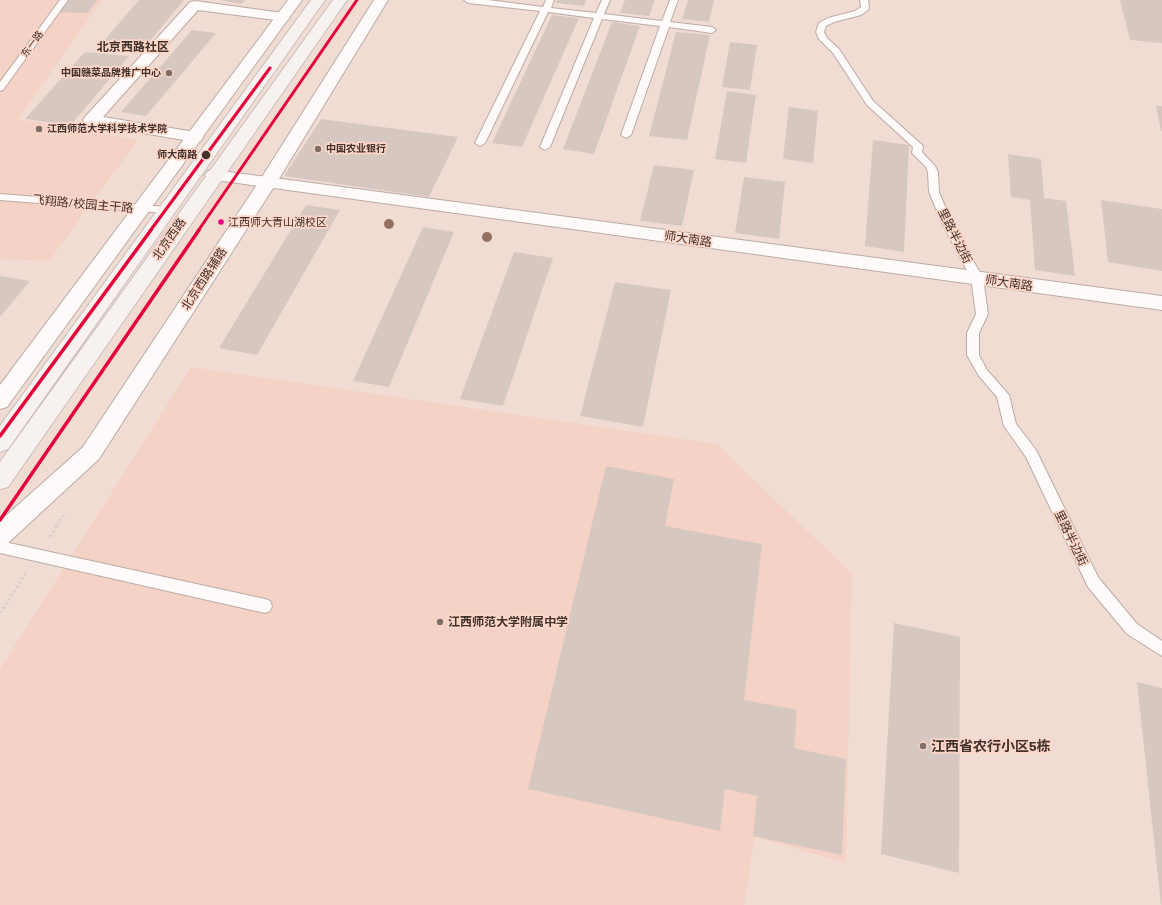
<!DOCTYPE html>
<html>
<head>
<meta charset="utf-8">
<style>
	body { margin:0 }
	canvas { display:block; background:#f1dcd4 }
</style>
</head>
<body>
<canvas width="1162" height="905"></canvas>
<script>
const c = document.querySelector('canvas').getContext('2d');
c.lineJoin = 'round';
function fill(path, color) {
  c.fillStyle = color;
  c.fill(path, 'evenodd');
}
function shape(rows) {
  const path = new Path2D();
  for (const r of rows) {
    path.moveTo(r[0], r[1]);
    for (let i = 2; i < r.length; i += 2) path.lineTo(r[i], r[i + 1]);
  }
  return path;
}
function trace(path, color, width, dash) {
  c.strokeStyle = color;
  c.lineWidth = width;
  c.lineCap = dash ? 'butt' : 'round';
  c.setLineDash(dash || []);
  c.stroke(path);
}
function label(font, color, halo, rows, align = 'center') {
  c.font = font + ' Barlow,"Noto Sans SC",sans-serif';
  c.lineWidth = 3.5;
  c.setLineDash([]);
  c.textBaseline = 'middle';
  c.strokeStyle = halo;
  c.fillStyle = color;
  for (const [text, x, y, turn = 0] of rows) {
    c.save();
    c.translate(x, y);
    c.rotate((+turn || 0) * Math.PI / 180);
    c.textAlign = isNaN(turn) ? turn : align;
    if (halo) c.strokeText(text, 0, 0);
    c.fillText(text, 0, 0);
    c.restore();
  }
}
fill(shape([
	[0,0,102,0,18,119,138,140,49,261,0,259],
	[191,367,717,444,852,574,846,863,755,837,744,905,0,905,0,669]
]), '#f4d2c5');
fill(shape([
	[67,0,97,0,88,13,58,12],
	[139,0,184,0,139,54,96,50],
	[220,0,245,0,241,4],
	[557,0,586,0,584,6,556,3],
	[625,0,655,0,649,16,620,13],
	[688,0,714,0,709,22,682,19],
	[1120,0,1162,0,1162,43,1130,40],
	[552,15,579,18,522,147,492,143],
	[612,22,640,26,594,154,563,149],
	[192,30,216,33,146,116,121,112],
	[676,32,710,35,687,140,649,136],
	[730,42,757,45,750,90,722,87],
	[85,52,129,56,71,125,25,119],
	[727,91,756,95,746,163,715,159],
	[1156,106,1162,106,1162,131,1161,131],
	[789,107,818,111,813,163,783,159],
	[321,119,458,137,429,197,284,176],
	[873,140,909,145,904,252,865,246],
	[1008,154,1041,159,1044,198,1066,201,1075,276,1035,270,1030,200,1011,197],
	[654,165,694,170,682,226,640,221],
	[744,177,785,182,779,239,735,233],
	[1101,200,1162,209,1162,271,1108,262],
	[306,205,340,210,257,355,219,348],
	[423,227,454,232,389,387,353,381],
	[514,252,553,258,503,406,460,399],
	[0,276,30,281,0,317],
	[615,282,671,290,643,427,580,416],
	[606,466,674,479,665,526,762,544,744,700,797,710,794,748,846,759,842,855,753,836,757,796,725,789,720,831,528,789],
	[894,623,960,637,959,873,881,854],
	[1137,682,1162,688,1162,905,1161,905]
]), '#d7c7c1');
const service = shape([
	[60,0,68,0,3,90,0,91,0,82,60,0],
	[464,0,488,0,543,7,546,0,554,0,551,8,596,13,602,0,610,0,604,14,662,21,670,0,678,0,670,22,712,27,716,30,712,33,669,27,631,135,626,138,621,135,660,26,602,19,550,147,545,150,540,147,594,18,548,12,485,143,480,146,475,143,540,11,468,3,464,0],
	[860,0,868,0,869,8,868,10,861,15,834,22,826,26,824,32,827,38,839,49,873,101,921,144,923,146,922,152,935,166,938,172,939,192,952,223,983,278,988,314,979,333,979,355,987,370,1009,395,1016,424,1036,450,1098,577,1137,624,1162,641,1162,656,1127,634,1088,587,1026,457,1004,426,997,397,979,376,967,355,967,333,976,314,971,278,942,223,929,192,928,172,926,167,912,153,913,147,867,105,833,53,819,39,816,32,819,23,828,18,855,11,861,7,860,0],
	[0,194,167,207,172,210,167,213,0,200,0,194],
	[0,541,265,599,270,601,272,606,270,611,265,613,0,553,0,541]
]);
const tertiary = shape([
	[195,1,283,13,288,14,290,17,288,20,283,21,198,10,103,117,195,132,201,133,203,137,201,141,195,142,85,123,83,120,85,117,190,2,195,1],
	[214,170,1162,296,1162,310,208,179,205,175,208,171,214,170]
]);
const secondary = shape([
	[288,0,302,0,7,407,0,409,0,385,288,0],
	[374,0,388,0,277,182,99,459,8,543,0,546,0,521,83,447,260,180,374,0]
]);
const primary = shape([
	[311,0,325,0,8,449,0,452,0,426,311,0],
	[333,0,347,0,8,487,0,489,0,462,333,0]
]);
trace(service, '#bbaba5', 2);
trace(tertiary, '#bbaba5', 2);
trace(secondary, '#bbaba5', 2);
trace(primary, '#c9beba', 2);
trace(shape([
	[56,527,65,513]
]), '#d5cfcd', 2.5, [2, 2]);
trace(shape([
	[50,537,57,526],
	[0,613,26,573]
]), '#d5cfcd', 3, [2.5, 2.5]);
fill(service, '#fdfaf9');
fill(tertiary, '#fdfaf9');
fill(secondary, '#fdfaf9');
fill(primary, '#f7f1ef');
trace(shape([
	[150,231,270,68],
	[198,231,357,0]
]), '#e60039', 3);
trace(shape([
	[0,436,151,230],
	[0,520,199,230]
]), '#e60039', 3.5);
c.fillStyle = '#957061';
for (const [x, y] of [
	[389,224],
	[487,237]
]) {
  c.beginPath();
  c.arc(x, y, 5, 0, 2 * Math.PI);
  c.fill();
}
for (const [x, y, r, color] of [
	[169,73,4,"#7f6e67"],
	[39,129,4,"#7f6e67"],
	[318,149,4,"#7f6e67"],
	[206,155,5,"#41322c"],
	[221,222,3.5,"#e5007d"],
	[440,622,4,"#7f6e67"],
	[923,746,4,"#7f6e67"]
]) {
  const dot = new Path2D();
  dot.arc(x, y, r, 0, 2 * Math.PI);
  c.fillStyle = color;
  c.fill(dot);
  trace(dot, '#fdd6c8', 1.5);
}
label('10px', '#41322c', '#fdd6c8', [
	["东一路",32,44,-54]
]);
label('bold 10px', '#41322c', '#fdd6c8', [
	["中国赣菜品牌推广中心",161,73,"right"],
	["江西师范大学科学技术学院",47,129],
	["中国农业银行",326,149]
], 'left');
label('bold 10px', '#41322c', '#fdd6c8', [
	["师大南路",197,155]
], 'right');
label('11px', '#41322c', '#fdd6c8', [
	["江西师大青山湖校区",228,222]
], 'left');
label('bold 12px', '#41322c', '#fdd6c8', [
	["北京西路社区",133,47]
]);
label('12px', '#41322c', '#fdd6c8', [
	["飞翔路/校园主干路",83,204,5],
	["里路半边街",955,236,63],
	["北京西路",169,239,-55],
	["师大南路",688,239,8],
	["北京西路辅路",204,279,-57],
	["师大南路",1009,283,8],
	["里路半边街",1071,538,64]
]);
label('bold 12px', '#41322c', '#fdd6c8', [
	["江西师范大学附属中学",448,622]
], 'left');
label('bold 14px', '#41322c', '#fdd6c8', [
	["江西省农行小区5栋",931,746]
], 'left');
</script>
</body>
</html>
